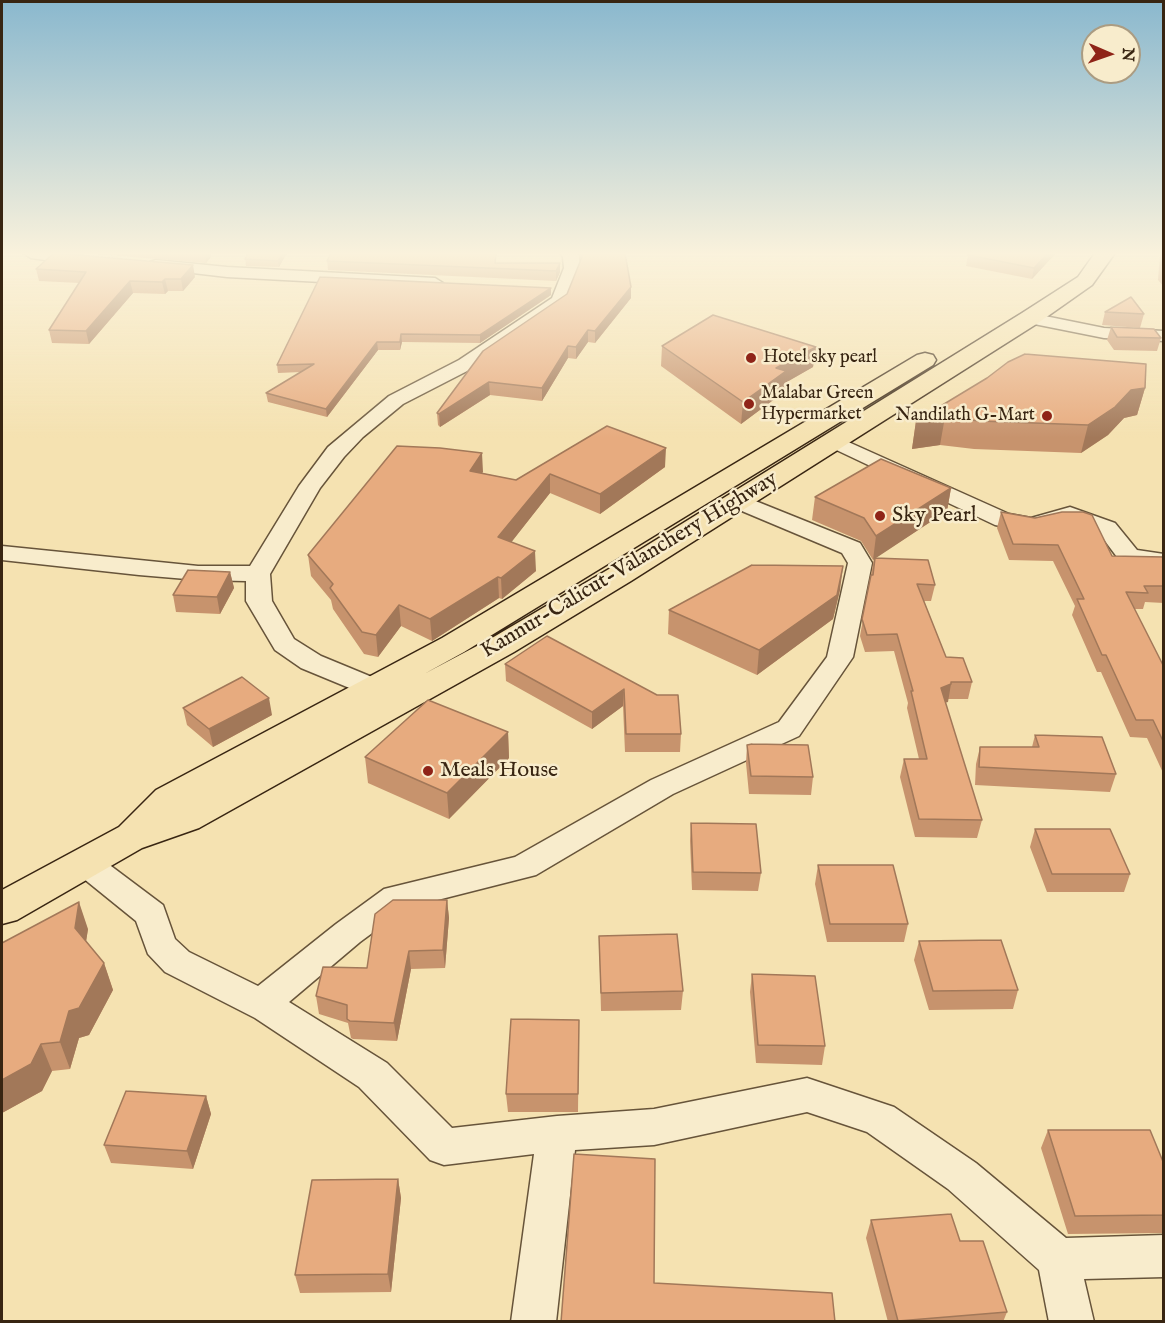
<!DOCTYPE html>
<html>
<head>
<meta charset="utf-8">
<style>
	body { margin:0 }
	#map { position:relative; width:1165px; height:1323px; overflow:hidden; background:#f5e2b1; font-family:"IM FELL English",serif }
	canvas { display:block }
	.frame { position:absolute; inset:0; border:3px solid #382512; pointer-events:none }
	.north { position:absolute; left:1081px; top:24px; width:60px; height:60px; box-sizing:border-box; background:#f8eccc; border:2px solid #ab9c82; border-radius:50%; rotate:92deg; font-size:16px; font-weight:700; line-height:24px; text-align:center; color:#382512 }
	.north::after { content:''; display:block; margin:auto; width:21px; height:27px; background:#8f2418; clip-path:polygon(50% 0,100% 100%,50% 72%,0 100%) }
</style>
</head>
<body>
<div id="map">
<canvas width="1165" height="1323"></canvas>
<div class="frame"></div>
<div class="north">N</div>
</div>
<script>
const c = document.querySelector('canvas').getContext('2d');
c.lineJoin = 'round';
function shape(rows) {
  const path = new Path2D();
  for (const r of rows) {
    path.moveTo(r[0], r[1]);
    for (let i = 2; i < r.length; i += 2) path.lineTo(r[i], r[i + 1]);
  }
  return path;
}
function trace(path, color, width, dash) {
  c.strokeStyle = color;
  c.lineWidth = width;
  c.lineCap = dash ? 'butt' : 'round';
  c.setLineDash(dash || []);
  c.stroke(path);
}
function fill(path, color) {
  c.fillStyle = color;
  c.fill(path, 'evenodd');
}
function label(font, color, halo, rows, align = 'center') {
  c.font = font + ' "IM FELL English",serif';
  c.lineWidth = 5;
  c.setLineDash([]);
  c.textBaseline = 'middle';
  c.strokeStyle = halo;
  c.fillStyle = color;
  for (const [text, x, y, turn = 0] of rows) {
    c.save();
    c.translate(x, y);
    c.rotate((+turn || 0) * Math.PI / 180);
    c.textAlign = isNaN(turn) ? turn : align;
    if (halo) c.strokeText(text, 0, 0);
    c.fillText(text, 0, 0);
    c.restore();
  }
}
const street = shape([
	[23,253,63,253,94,258,96,261,88,266,31,258,23,253],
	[560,253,577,253,579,255,580,268,565,305,473,368,403,404,363,437,344,457,320,488,270,574,272,601,294,639,321,656,384,682,388,688,384,694,374,697,364,694,301,668,275,650,246,601,246,581,198,580,139,575,2,560,2,546,198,566,250,566,299,486,328,447,389,396,459,360,552,298,564,268,563,257,560,253],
	[156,260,227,267,435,278,443,283,435,288,227,277,150,268,148,265,150,262,156,260],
	[1030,313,1104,328,1164,331,1164,341,1104,338,1024,322,1021,318,1024,314,1030,313],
	[835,436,1009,514,1031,518,1070,507,1115,523,1137,550,1164,554,1164,568,1120,561,1099,533,1069,522,1032,532,995,525,828,446,824,442,828,438,835,436],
	[738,494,860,543,872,563,853,657,799,736,673,794,536,875,406,908,360,942,289,1002,387,1063,452,1128,557,1116,654,1109,807,1078,894,1107,976,1163,1066,1238,1164,1235,1164,1277,1084,1279,1094,1322,1049,1322,1039,1270,948,1189,867,1132,807,1112,654,1145,575,1150,556,1322,511,1322,534,1154,444,1165,430,1160,359,1087,255,1018,165,972,148,954,136,921,73,870,68,862,73,854,84,850,95,854,163,905,175,939,189,952,258,986,336,924,384,889,515,857,651,780,779,722,827,657,848,563,842,553,730,506,727,501,730,496,738,494]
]);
const highway = shape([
	[1095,253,1115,253,1092,285,1038,323,631,581,514,652,199,828,142,848,17,920,2,924,2,890,119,827,156,790,442,638,917,355,925,353,933,355,936,360,933,365,464,652,424,674,492,638,609,569,1022,313,1078,277,1095,253]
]);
trace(street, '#67543a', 3);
trace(highway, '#382512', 3);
fill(street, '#f8eccc');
fill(highway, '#f5e2b1');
fill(shape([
	[83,253,210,253,211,257,206,263],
	[287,253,279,267,246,266,245,259],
	[497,253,496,263,560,272,556,281,328,270,327,261],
	[579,253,625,253,631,298,595,343,588,342,576,359,568,358,542,401,490,395,440,427,438,425,437,413,567,294,581,260],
	[1056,253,1032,279,966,266,968,255],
	[1160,253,1164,253,1164,287,1158,280],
	[36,269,195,277,183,291,168,291,165,294,133,293,89,344,52,343,49,330,79,283,39,281],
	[551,295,480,343,402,342,400,350,378,350,327,417,268,402,266,393,301,372,278,373,277,365],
	[1105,312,1144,314,1140,328,1102,325],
	[1111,327,1161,338,1157,351,1114,350,1107,340],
	[662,346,816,347,813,367,785,383,784,392,741,424,661,366],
	[1145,388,1137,415,1124,418,1108,435,1081,453,974,449,940,445,912,449,916,421],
	[607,426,665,467,600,514,550,493,511,542,536,571,502,599,499,598,432,641,401,626,378,657,364,654,333,609,331,600,311,576,308,555,482,453,482,473,516,480],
	[951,488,947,511,875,558,935,585,931,601,924,601,946,657,972,682,968,699,948,699,948,702,945,702,982,820,977,838,915,837,900,777,904,759,919,759,907,708,908,703,894,651,865,652,860,636,874,558,873,560,861,541,812,520,815,497],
	[1001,512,1112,556,1164,557,1164,603,1145,602,1143,609,1134,609,1164,667,1164,775,1147,738,1130,737,1101,672,1097,672,1072,615,1075,606,1053,561,1009,560,997,528],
	[230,572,234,588,220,614,176,612,173,595],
	[840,590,833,619,757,675,668,634,669,610],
	[547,636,681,734,680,752,625,752,623,706,592,729,506,681,505,664],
	[183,708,272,715,213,747,187,725],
	[508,732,509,758,449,819,368,783,365,757],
	[1035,735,1116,774,1110,792,975,785,976,764,980,747,1032,747],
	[747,745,813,777,811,795,749,794,746,763],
	[691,823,761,873,758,891,692,890,690,841],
	[1035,829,1130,874,1124,892,1047,892,1030,847],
	[818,865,908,924,904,942,827,942,815,884],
	[447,900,449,918,445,968,411,969,397,1041,353,1039,351,1038,348,1023,319,1014,316,996,367,968],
	[88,929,86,941,104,963,113,990,89,1035,79,1038,70,1069,52,1071,42,1091,2,1113,2,943],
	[599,936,683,991,681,1010,601,1011],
	[919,941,1018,990,1013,1009,929,1010,914,960],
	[752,974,825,1046,822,1065,756,1063,750,992],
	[579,1020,578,1112,508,1112,506,1094],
	[206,1096,211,1114,193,1169,111,1163,104,1145],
	[1048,1130,1164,1164,1164,1233,1068,1234,1041,1148],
	[398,1179,401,1198,391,1292,300,1293,295,1275],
	[871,1220,1007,1312,1003,1322,888,1322,866,1238]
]), '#c7936d');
fill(shape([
	[205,253,210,253,211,257,206,263],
	[283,253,287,253,279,267,278,261],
	[1048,253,1056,253,1032,279,1034,268],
	[560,263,560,272,556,281,556,271],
	[193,265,195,277,183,291,181,279],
	[165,279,168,291,165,294,162,282],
	[130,281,133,293,89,344,86,331],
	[631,287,631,298,595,343,595,331],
	[551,288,551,295,480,343,480,335],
	[588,330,588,342,576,359,576,347],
	[401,334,402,342,400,350,400,342],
	[377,342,378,350,327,417,326,409],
	[568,346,568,358,542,401,542,388],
	[816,347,813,367,785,383,784,392,741,424,743,402,776,368],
	[489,382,490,395,440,427,439,414],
	[1145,388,1137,415,1124,418,1108,435,1081,453,1088,425,1131,390],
	[945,417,940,445,912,449,916,421],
	[666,448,665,467,600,514,600,494],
	[482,453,483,472,471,490,470,471],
	[550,474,550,493,499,558,498,537],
	[951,488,947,511,873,560,876,536],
	[535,551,536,571,502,599,501,578],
	[843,566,840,590,833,619,757,675,759,650],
	[230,572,234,588,220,614,217,597],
	[498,577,499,598,432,641,430,619],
	[399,605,401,626,378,657,376,635],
	[951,684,948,702,937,705,941,688],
	[624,689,623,706,592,729,592,712],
	[269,698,272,715,213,747,209,729],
	[508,732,509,758,449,819,447,793],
	[447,900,449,918,445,968,443,950],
	[79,902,88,929,84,955,75,928],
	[409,951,411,969,397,1041,394,1023],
	[104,963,113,990,89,1035,79,1038,70,1069,60,1042,69,1011],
	[41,1044,52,1071,42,1091,2,1113,2,1080],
	[206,1096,211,1114,193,1169,187,1151],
	[398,1179,401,1198,391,1292,388,1274]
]), '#a27859');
const building = shape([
	[54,253,193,265,181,279,165,279,162,282,130,281,86,331,49,330,86,272,36,269,54,253],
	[248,253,283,253,278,261,245,259,248,253],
	[331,253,496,253,495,263,560,263,556,271,327,261,331,253],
	[581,253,625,253,631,287,595,331,588,330,576,347,568,346,542,388,489,382,439,414,437,413,483,351,567,294,582,257,581,253],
	[970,253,1048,253,1034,268,968,255,970,253],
	[1163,253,1164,253,1164,266,1162,265,1163,253],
	[320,277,551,288,480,335,401,334,400,342,377,342,326,409,266,393,314,364,277,365,320,277],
	[1131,297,1144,314,1105,312,1131,297],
	[713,315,816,347,776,368,786,371,743,402,662,346,713,315],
	[1111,327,1154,329,1161,338,1117,337,1111,327],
	[1025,354,1146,364,1145,388,1131,390,1115,407,1088,425,980,421,945,417,916,421,987,378,1008,362,1025,354],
	[607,426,666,448,600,494,550,474,498,537,535,551,501,578,498,577,430,619,399,605,376,635,362,632,330,588,333,584,308,555,397,446,440,448,482,453,470,471,516,480,607,426],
	[881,459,951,488,876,536,864,518,815,497,881,459],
	[1001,512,1035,518,1062,512,1083,512,1092,515,1112,556,1164,557,1164,586,1144,586,1148,593,1126,592,1164,667,1164,743,1153,720,1136,720,1106,655,1102,655,1077,599,1084,599,1058,545,1013,544,1001,512],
	[875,558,928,560,935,585,917,584,946,657,963,658,972,682,951,682,951,684,941,688,982,820,919,819,904,759,927,759,911,691,913,691,897,634,867,635,862,619,871,575,873,575,875,558],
	[752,565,843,566,837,595,759,650,669,610,752,565],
	[188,570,230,572,217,597,173,595,188,570],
	[547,636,657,695,678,695,681,734,626,734,624,689,592,712,505,664,547,636],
	[242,677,269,698,209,729,183,708,242,677],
	[428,700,508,732,447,793,365,757,428,700],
	[1035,735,1102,737,1116,774,979,767,980,747,1039,747,1035,735],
	[752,744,808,745,813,777,751,776,747,745,752,744],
	[691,823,756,824,761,873,693,872,691,823],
	[1035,829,1110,829,1130,874,1052,874,1035,829],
	[818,865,893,865,908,924,830,924,818,865],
	[393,900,447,900,443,950,409,951,394,1023,350,1021,347,1019,347,1005,316,996,323,967,367,968,375,914,393,900],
	[79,902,75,928,104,963,79,1008,69,1011,60,1042,41,1044,31,1064,2,1080,2,943,79,902],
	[677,934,683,991,601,993,599,936,677,934],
	[1001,940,1018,990,933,991,919,941,1001,940],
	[752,974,815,976,825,1046,758,1045,752,974],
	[511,1019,579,1020,578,1094,506,1094,511,1019],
	[126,1091,206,1096,187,1151,104,1145,126,1091],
	[1048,1130,1150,1130,1164,1164,1164,1215,1075,1216,1048,1130],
	[574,1154,655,1159,654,1283,832,1293,835,1322,561,1322,574,1154],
	[398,1179,388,1274,295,1275,312,1180,398,1179],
	[951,1214,960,1241,983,1241,1007,1312,898,1321,871,1220,951,1214]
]);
fill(building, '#e7ab7f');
trace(building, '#a27859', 1.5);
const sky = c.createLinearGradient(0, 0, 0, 438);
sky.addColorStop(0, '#8ab8ce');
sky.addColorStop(0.58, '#faf2dc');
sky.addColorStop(1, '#faf2dc00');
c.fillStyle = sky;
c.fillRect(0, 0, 1165, 438);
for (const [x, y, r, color] of [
	[751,358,6,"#8f2418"],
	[749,404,6,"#8f2418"],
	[1047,416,6,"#8f2418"],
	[880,516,6,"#8f2418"],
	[428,771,6,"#8f2418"]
]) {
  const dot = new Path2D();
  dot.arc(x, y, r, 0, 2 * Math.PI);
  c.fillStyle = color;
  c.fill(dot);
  trace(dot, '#f8eccc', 2);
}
label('18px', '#382512', '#f8eccc', [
	["Hotel sky pearl",763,358],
	["Malabar Green",761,394],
	["Hypermarket",761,415],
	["Nandilath G-Mart",1035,416,"right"]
], 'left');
label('22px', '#382512', '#f8eccc', [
	["Sky Pearl",892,516],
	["Meals House",440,771]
], 'left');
label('22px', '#382512', '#f8eccc', [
	["Kannur-Calicut-Valanchery Highway",630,566,-31]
]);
</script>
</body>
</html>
